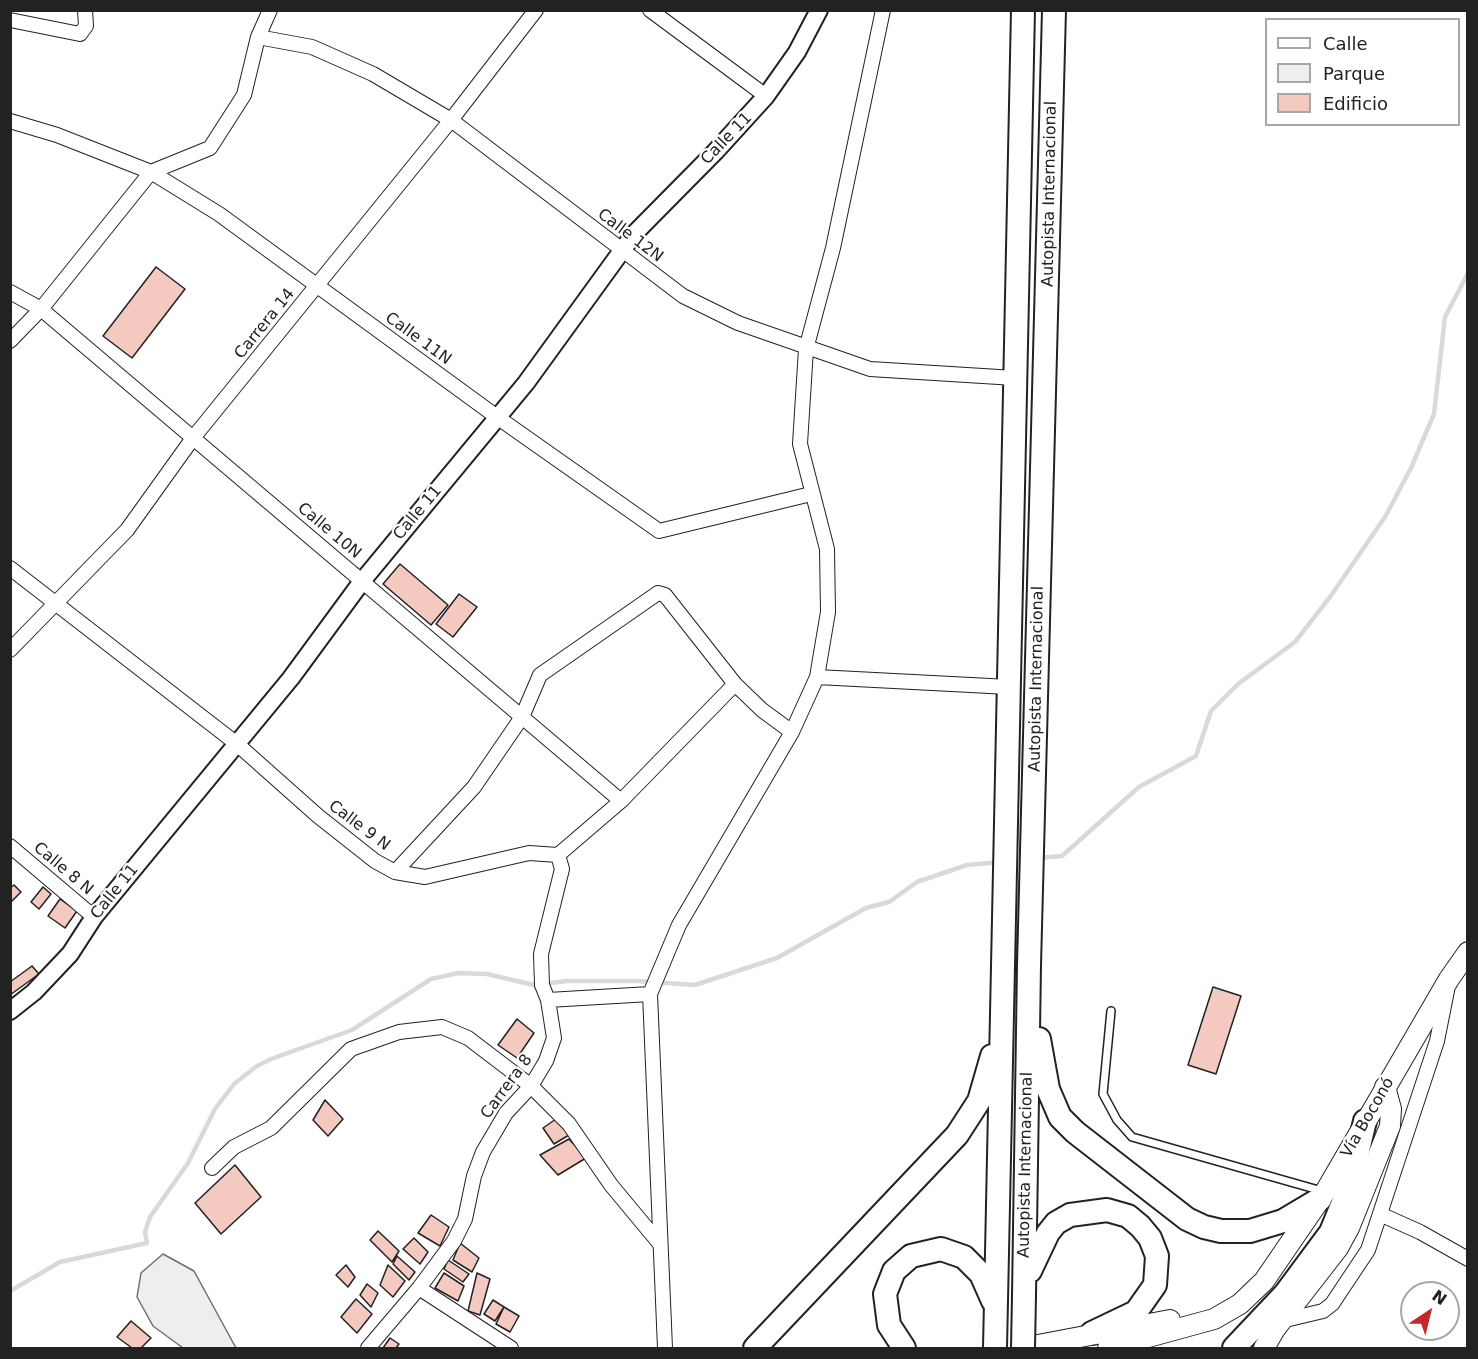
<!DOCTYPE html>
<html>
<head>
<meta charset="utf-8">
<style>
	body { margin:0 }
	#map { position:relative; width:1478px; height:1359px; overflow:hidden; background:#fff; font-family:"DejaVu Sans",sans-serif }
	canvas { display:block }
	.frame { position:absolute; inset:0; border:12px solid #222; pointer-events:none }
	.legend { position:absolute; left:1265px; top:18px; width:195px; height:108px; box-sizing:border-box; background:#fff; border:2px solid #a7a7a7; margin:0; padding:8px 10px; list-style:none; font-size:18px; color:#222 }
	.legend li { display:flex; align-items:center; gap:12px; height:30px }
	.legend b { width:30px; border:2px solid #a7a7a7 }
	.north { position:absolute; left:1400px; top:1281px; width:60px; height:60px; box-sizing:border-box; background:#fff; border:2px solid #a7a7a7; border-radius:50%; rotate:35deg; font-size:16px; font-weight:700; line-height:24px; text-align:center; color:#222 }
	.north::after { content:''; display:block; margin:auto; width:21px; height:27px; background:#c62828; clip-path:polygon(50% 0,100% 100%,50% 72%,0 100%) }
</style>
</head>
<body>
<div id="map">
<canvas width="1478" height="1359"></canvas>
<div class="frame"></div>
<ul class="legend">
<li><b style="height:8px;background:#fff"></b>Calle</li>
<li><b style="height:16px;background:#eee"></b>Parque</li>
<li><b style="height:16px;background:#f3c9c0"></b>Edificio</li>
</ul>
<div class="north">N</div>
</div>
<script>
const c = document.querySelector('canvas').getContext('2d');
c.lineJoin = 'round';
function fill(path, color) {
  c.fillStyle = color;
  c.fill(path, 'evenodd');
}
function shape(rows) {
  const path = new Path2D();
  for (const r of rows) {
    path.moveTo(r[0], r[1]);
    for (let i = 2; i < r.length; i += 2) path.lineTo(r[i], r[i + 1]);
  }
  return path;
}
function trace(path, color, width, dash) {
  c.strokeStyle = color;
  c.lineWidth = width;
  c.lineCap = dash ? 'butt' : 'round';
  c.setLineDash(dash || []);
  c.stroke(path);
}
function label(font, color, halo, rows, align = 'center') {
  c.font = font + ' "DejaVu Sans",sans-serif';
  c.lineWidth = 4.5;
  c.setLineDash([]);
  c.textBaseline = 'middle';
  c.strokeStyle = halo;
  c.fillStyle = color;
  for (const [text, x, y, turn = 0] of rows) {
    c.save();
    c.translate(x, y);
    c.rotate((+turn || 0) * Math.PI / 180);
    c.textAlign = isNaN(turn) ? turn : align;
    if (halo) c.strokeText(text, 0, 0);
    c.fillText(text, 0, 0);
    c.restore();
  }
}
const green = shape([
	[163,1254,194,1271,236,1348,183,1348,153,1326,137,1297,141,1273,163,1254]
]);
fill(green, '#eee');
trace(green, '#6f6f6f', 1.5);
trace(shape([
	[1038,858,1062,856,1139,787,1196,756,1211,711,1238,684,1295,642,1330,597,1385,517,1411,468,1434,414,1445,317,1468,273],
	[10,1291,60,1262,147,1243,145,1232,150,1217,188,1163,215,1109,234,1084,257,1066,271,1059,352,1030,431,979,459,973,487,974,534,985,567,981,637,981,695,985,777,958,866,908,889,902,917,882,967,865,1000,862]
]), '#d9d9d9', 4.5);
const building = shape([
	[156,267,185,289,132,358,103,336,156,267],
	[400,564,448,605,431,625,383,584,400,564],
	[459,594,477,607,453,637,436,624,459,594],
	[14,885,21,892,10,903,10,888,14,885],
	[43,887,51,894,39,909,31,902,43,887],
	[60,899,77,911,65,928,48,916,60,899],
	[32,966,39,974,10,995,10,982,32,966],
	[1213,987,1241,996,1216,1074,1188,1065,1213,987],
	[517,1019,534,1033,517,1058,498,1045,517,1019],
	[325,1100,343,1119,328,1136,313,1120,325,1100],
	[556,1119,569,1135,554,1144,543,1128,556,1119],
	[569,1139,586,1158,558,1175,540,1155,569,1139],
	[235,1165,261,1197,221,1234,195,1203,235,1165],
	[431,1215,449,1227,440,1246,418,1233,431,1215],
	[378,1231,399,1251,392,1262,370,1240,378,1231],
	[414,1238,428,1252,420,1264,403,1249,414,1238],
	[460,1243,479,1258,472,1272,453,1260,460,1243],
	[397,1256,415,1272,409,1280,393,1264,397,1256],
	[448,1260,469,1274,463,1282,444,1269,448,1260],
	[346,1265,355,1277,348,1287,336,1275,346,1265],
	[388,1265,405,1281,393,1297,380,1285,388,1265],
	[444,1273,464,1286,458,1301,435,1288,444,1273],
	[477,1273,490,1279,480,1315,468,1311,477,1273],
	[367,1284,378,1293,371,1307,360,1295,367,1284],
	[356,1299,372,1314,357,1333,341,1317,356,1299],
	[493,1300,504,1307,495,1321,484,1314,493,1300],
	[504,1307,519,1316,510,1332,496,1324,504,1307],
	[131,1321,151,1338,141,1348,132,1348,117,1337,131,1321],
	[390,1338,399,1344,396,1348,383,1348,390,1338]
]);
fill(building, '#f3c9c0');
trace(building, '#222', 1.5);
const service = shape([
	[1111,1011,1103,1094,1117,1120,1132,1137,1322,1191]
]);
const minor = shape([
	[650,10,766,96],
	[10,20,80,34,86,26,85,10],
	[258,37,312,47,373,74,451,120,683,296,738,323,870,369,1015,378],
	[10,121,57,135,151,172,219,214,497,417,659,531,811,494],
	[10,292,41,309,621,801],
	[10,341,41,309,151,172,210,148,244,95,258,37,270,10],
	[10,568,237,744,318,816,375,861,395,872,425,877,529,853,558,855],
	[10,650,127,530,193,438,451,120,536,10],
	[817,677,1009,687],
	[10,846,94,917],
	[558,855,621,801,735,684],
	[395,872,474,787,522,717,540,675,658,593,665,595,735,684,762,710,792,732],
	[548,1000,650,994],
	[212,1168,234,1147,271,1128,351,1049,399,1032,442,1027,468,1038,531,1086,569,1124,611,1185,660,1244],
	[1382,1215,1420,1232,1468,1259],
	[419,1288,511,1348],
	[1281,1321,1323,1311,1332,1304,1368,1250,1437,1041,1447,991],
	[368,1348,419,1288,454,1241,465,1219,474,1176,483,1152,506,1113,531,1086,546,1061,554,1038,548,1000,542,985,541,954,562,869,558,855],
	[665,1348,650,994,679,925,792,732,817,677,828,612,827,549,800,444,806,349,833,248,883,10]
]);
const tertiary = shape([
	[10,1011,34,992,70,954,94,917,291,678,363,580,526,383,634,234,715,152,766,96,797,52,819,10]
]);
const secondary = shape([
	[1022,1348,1170,1320],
	[1108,1348,1214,1319,1240,1304,1264,1281,1325,1192,1449,979,1468,952],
	[1264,1348,1275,1329,1338,1248,1349,1228,1390,1126,1391,1109,1385,1087]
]);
const trunk = shape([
	[1039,1039,1048,1089,1060,1117,1075,1132,1187,1219,1204,1227,1221,1231,1250,1231,1283,1221,1320,1199],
	[1030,1271,1048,1233,1056,1223,1070,1215,1107,1210,1128,1216,1140,1226,1150,1238,1157,1256,1155,1285,1136,1312,1092,1333],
	[1024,1295,1029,965,1054,10],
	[755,1348,957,1135,979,1101,992,1056],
	[904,1348,889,1325,885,1294,894,1271,911,1256,941,1249,964,1257,981,1274,993,1301],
	[995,1348,1023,10],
	[1234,1348,1285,1294,1331,1232,1349,1188,1365,1121]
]);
trace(service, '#222', 10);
trace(minor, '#222', 16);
trace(tertiary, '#222', 20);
trace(secondary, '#222', 22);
trace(trunk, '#222', 26);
trace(service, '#fff', 7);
trace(minor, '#fff', 14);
trace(tertiary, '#fff', 16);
trace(secondary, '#fff', 20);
trace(trunk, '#fff', 22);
const trunkBridge = shape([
	[1023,1348,1024,1295]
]);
trace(trunkBridge, '#222', 26, []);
trace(trunkBridge, '#fff', 22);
label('16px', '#222', '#fff', [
	["Calle 11",727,139,-46],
	["Autopista Internacional",1050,194,-89],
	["Calle 12N",630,236,37],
	["Carrera 14",265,324,-51],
	["Calle 11N",418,339,36],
	["Calle 11",418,513,-50],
	["Calle 10N",329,531,40],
	["Autopista Internacional",1037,679,-89],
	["Calle 9 N",359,826,37],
	["Calle 8 N",63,869,40],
	["Calle 11",115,892,-51],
	["Carrera 8",507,1087,-54],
	["Vía Boconó",1368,1118,-60],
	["Autopista Internacional",1026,1165,-89]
]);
</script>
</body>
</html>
